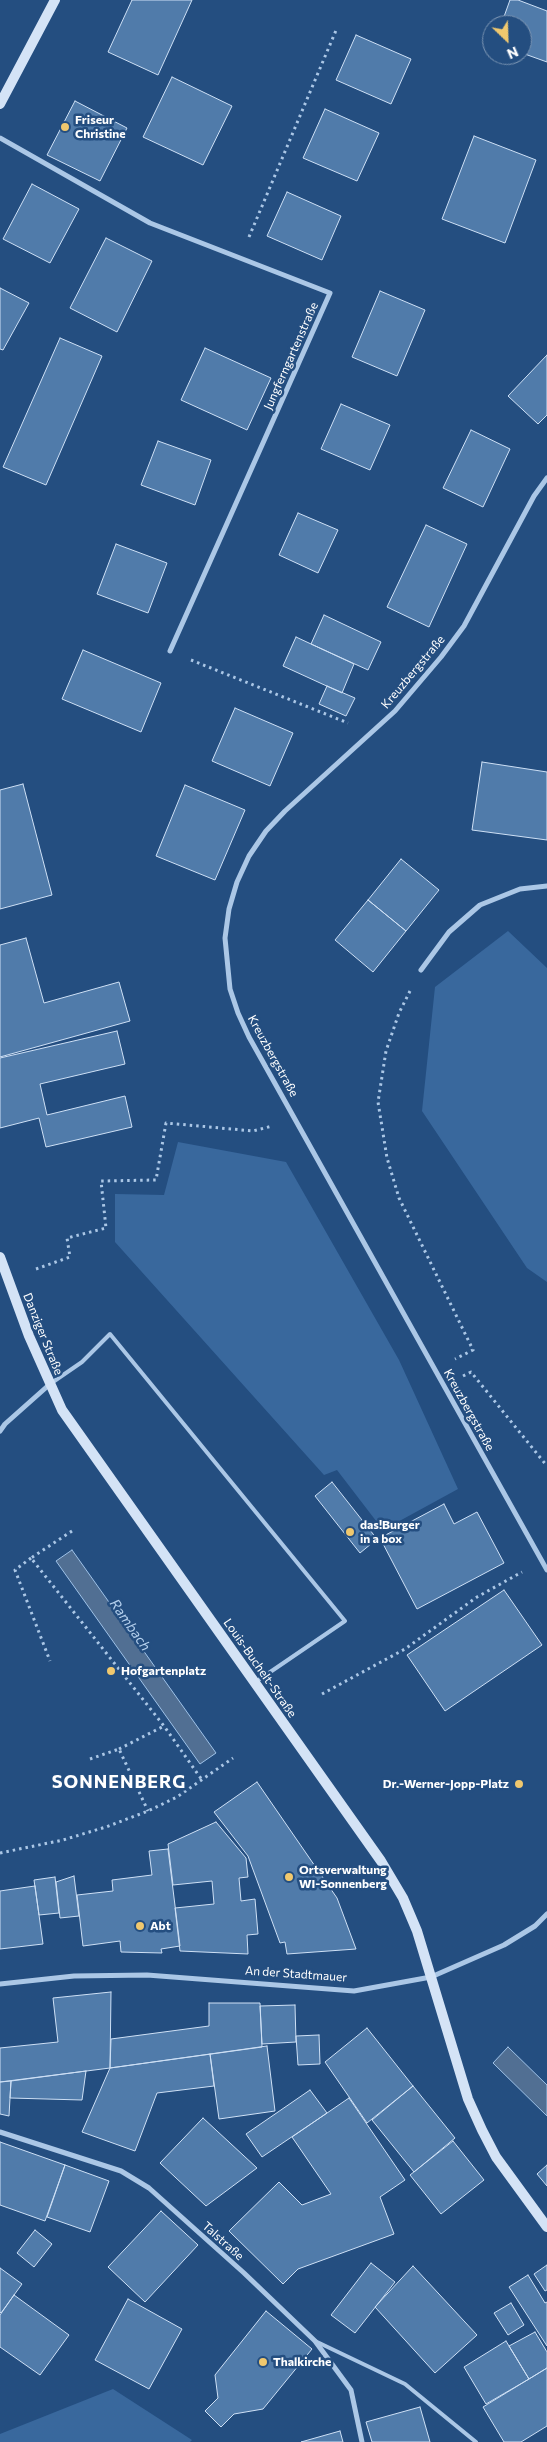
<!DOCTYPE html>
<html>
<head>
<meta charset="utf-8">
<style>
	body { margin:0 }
	#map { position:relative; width:547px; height:2442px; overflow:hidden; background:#244e80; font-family:Commissioner,sans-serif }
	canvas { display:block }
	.north { position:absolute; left:482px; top:15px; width:50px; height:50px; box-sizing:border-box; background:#244e80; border:1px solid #7c95b3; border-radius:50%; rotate:156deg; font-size:14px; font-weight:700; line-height:20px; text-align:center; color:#fff }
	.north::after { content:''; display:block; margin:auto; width:18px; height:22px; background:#f0c86e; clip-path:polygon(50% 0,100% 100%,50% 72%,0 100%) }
</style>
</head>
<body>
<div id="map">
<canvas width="547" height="2442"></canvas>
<div class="north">N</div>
</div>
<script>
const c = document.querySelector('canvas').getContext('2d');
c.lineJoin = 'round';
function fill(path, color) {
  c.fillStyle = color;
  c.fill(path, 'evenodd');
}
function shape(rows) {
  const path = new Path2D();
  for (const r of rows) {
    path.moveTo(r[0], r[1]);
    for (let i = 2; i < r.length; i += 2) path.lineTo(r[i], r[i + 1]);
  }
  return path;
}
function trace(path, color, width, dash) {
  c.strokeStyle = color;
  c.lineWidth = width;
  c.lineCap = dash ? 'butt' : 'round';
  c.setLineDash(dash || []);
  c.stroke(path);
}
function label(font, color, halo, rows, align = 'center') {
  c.font = font + ' Commissioner,sans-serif';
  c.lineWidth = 5;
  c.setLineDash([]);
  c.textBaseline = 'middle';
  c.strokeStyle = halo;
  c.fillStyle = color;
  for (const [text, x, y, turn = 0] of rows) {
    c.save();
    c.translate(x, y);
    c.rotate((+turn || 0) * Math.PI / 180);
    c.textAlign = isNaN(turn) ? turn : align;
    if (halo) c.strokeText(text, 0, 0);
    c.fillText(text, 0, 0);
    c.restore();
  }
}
fill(shape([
	[508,931,547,968,547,1282,527,1268,422,1111,435,987],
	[178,1142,286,1162,399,1360,458,1489,383,1530,337,1470,324,1475,115,1242,115,1194,164,1195],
	[113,2389,192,2440,190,2442,0,2442,0,2434]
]), '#39689d');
const water = shape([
	[72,1550,216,1753,200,1764,56,1561,72,1550],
	[508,2047,547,2085,547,2116,493,2063,508,2047]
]);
fill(water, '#516f93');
trace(water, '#9fc2e7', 1);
const building = shape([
	[132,0,192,0,158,75,108,52,132,0],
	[510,0,518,0,547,11,547,62,522,53,522,25,501,25,510,0],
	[356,35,411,59,391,104,336,80,356,35],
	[172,77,232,106,203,165,143,137,172,77],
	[75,101,127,128,100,181,47,155,75,101],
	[325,109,379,133,357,181,303,158,325,109],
	[474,136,536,160,505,243,442,219,474,136],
	[32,184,79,209,50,263,3,239,32,184],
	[287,192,341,216,322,260,267,236,287,192],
	[106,238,152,261,117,332,70,308,106,238],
	[0,288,29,303,3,350,0,349,0,288],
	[380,291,425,310,397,376,352,357,380,291],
	[60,338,102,356,46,485,3,467,60,338],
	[205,348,271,378,247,430,181,400,205,348],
	[547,355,547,415,538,424,508,396,547,355],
	[341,404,390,425,370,470,321,449,341,404],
	[471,430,510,449,483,507,443,488,471,430],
	[158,441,211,460,195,505,141,485,158,441],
	[298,513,338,530,318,573,279,555,298,513],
	[426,525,467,544,429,627,387,607,426,525],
	[116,544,167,563,148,613,97,594,116,544],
	[324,615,381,642,368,670,311,644,324,615],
	[296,637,354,664,342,693,283,666,296,637],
	[83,650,161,683,141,732,62,699,83,650],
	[327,686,355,698,346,716,319,704,327,686],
	[235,708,293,733,270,786,212,761,235,708],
	[482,762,547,772,547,840,472,830,482,762],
	[23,784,52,895,0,909,0,790,23,784],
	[185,785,245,810,215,880,156,856,185,785],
	[401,859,439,890,406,931,368,900,401,859],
	[368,900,406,931,373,972,335,940,368,900],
	[26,938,44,1003,119,982,130,1021,0,1057,0,945,26,938],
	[117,1031,125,1064,40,1084,47,1115,125,1096,132,1127,46,1147,39,1118,0,1128,0,1058,117,1031],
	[332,1482,377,1539,360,1553,315,1496,332,1482],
	[444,1504,454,1524,477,1512,504,1563,417,1609,380,1538,444,1504],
	[504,1590,542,1645,445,1711,407,1655,504,1590],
	[257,1782,337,1898,356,1949,287,1954,285,1942,280,1943,248,1856,214,1812,257,1782],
	[216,1822,246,1858,248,1877,239,1878,241,1901,255,1899,258,1934,247,1935,248,1954,180,1951,175,1908,214,1904,212,1881,173,1885,168,1844,216,1822],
	[168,1849,180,1946,161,1949,162,1953,121,1952,120,1941,83,1946,77,1895,113,1891,112,1880,152,1875,149,1851,168,1849],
	[74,1876,79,1916,60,1918,56,1882,74,1876],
	[55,1877,59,1913,39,1915,34,1880,55,1877],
	[35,1886,43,1944,0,1949,0,1891,35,1886],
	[111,1992,110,2068,0,2082,0,2048,58,2042,53,1998,111,1992],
	[209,2003,260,2003,262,2047,110,2068,111,2039,209,2026,209,2003],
	[295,2005,296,2042,262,2044,260,2006,295,2005],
	[367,2028,413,2086,367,2123,325,2062,367,2028],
	[319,2035,320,2064,298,2065,296,2036,319,2035],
	[267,2046,275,2111,219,2119,210,2054,267,2046],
	[210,2054,214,2086,157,2093,135,2151,82,2132,110,2068,210,2054],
	[86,2071,82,2100,10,2098,11,2081,86,2071],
	[11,2081,10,2098,9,2116,0,2114,0,2082,11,2081],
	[413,2086,455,2138,414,2172,372,2120,413,2086],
	[310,2090,327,2113,262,2157,246,2134,310,2090],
	[349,2098,405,2180,380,2197,394,2234,298,2269,283,2284,229,2231,279,2182,302,2205,331,2194,292,2137,349,2098],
	[203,2118,257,2168,206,2206,160,2163,203,2118],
	[453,2141,484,2180,441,2214,410,2175,453,2141],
	[0,2142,65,2165,45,2221,0,2205,0,2142],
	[65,2165,109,2181,90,2232,47,2217,65,2165],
	[547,2165,547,2186,537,2174,547,2165],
	[161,2211,198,2245,145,2302,108,2267,161,2211],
	[35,2230,52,2244,34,2267,17,2253,35,2230],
	[371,2263,395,2282,355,2333,331,2315,371,2263],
	[547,2265,547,2290,545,2291,534,2274,547,2265],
	[413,2266,477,2335,435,2373,375,2307,413,2266],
	[0,2268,22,2284,1,2313,0,2312,0,2268],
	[528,2275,545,2303,547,2302,547,2346,509,2287,528,2275],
	[14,2295,69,2335,40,2375,0,2347,0,2315,14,2295],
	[128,2299,182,2329,149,2389,95,2360,128,2299],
	[511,2303,524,2325,508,2335,494,2313,511,2303],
	[266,2311,312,2349,263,2409,234,2414,221,2427,205,2411,218,2398,215,2375,266,2311],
	[535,2332,547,2352,547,2368,529,2379,509,2346,535,2332],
	[506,2341,529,2379,486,2404,464,2367,506,2341],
	[547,2368,547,2426,521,2442,504,2442,483,2407,547,2368],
	[420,2407,430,2442,372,2442,366,2422,420,2407],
	[340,2431,343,2442,301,2442,340,2431]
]);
fill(building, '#507baa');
trace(building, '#cee0f5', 1);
trace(shape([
	[249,237,337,28],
	[191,660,348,723],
	[410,991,399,1013,386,1051,378,1102,387,1158,399,1198,473,1350,455,1359],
	[36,1269,70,1257,67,1238,106,1228,101,1181,156,1180,166,1123,253,1131,272,1126],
	[463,1376,471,1372,547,1466],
	[72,1531,31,1558,164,1726,202,1780],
	[31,1558,15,1570,50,1661],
	[322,1694,405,1649,477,1597,522,1572],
	[119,1749,164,1726],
	[90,1759,119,1749,148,1811],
	[0,1853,63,1840,106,1827,148,1811,177,1797,233,1758]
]), '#abc7e6', 3, [2.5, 4]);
trace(shape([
	[50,1384,82,1362,110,1334,345,1621,257,1681],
	[315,2341,405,2384,476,2442]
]), '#abc7e6', 4);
trace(shape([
	[0,138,150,223,330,293,170,651],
	[547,478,534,496,464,626,441,657,395,711,285,811,266,831,249,856,237,882,229,909,225,938,230,989,238,1013,249,1037,547,1570],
	[421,970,449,932,480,905,520,889,547,886],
	[0,1431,5,1424,50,1384],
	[0,1984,74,1976,147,1975,354,1991,431,1977,504,1945,535,1926,547,1914],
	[0,2132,121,2171,149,2188,244,2273,315,2341,351,2390,362,2442]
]), '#abc7e6', 5);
trace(shape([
	[0,104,55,0],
	[0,1257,29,1336,62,1410,381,1861,403,1898,417,1931,468,2099,482,2130,496,2157,547,2227]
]), '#d4e3f6', 10);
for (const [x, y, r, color] of [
	[65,127,5,"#f0c86e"],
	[350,1532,5,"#f0c86e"],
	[111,1671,5,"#f0c86e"],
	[519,1784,5,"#f0c86e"],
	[289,1877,5,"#f0c86e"],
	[140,1926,5,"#f0c86e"],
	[263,2362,5,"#f0c86e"]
]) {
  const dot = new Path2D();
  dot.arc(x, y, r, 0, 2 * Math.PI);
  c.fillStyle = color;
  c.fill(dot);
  trace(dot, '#244e80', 2);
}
label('bold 12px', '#fff', '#244e80', [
	["Friseur",75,120],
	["Christine",75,134],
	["das!Burger",360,1525],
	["in a box",360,1539],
	["Hofgartenplatz",121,1671],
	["Dr.-Werner-Jopp-Platz",509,1784,"right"],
	["Ortsverwaltung",299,1870],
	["WI-Sonnenberg",299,1884],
	["Abt",150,1926],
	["Thalkirche",273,2362]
], 'left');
label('12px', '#fff', '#244e80', [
	["Jungferngartenstraße",291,356,-66],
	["Kreuzbergstraße",413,672,-50],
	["Kreuzbergstraße",273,1056,61],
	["Danziger Straße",43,1334,68],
	["Kreuzbergstraße",469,1410,61],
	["Louis-Buchelt-Straße",260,1668,55],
	["An der Stadtmauer",296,1974,4],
	["Talstraße",223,2241,42]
]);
label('italic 14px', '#b6d1ee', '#244e80', [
	["Rambach",130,1625,55]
]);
c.letterSpacing = '1px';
label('bold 18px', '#fff', '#244e80', [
	["SONNENBERG",119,1782]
]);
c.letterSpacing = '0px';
</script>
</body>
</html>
